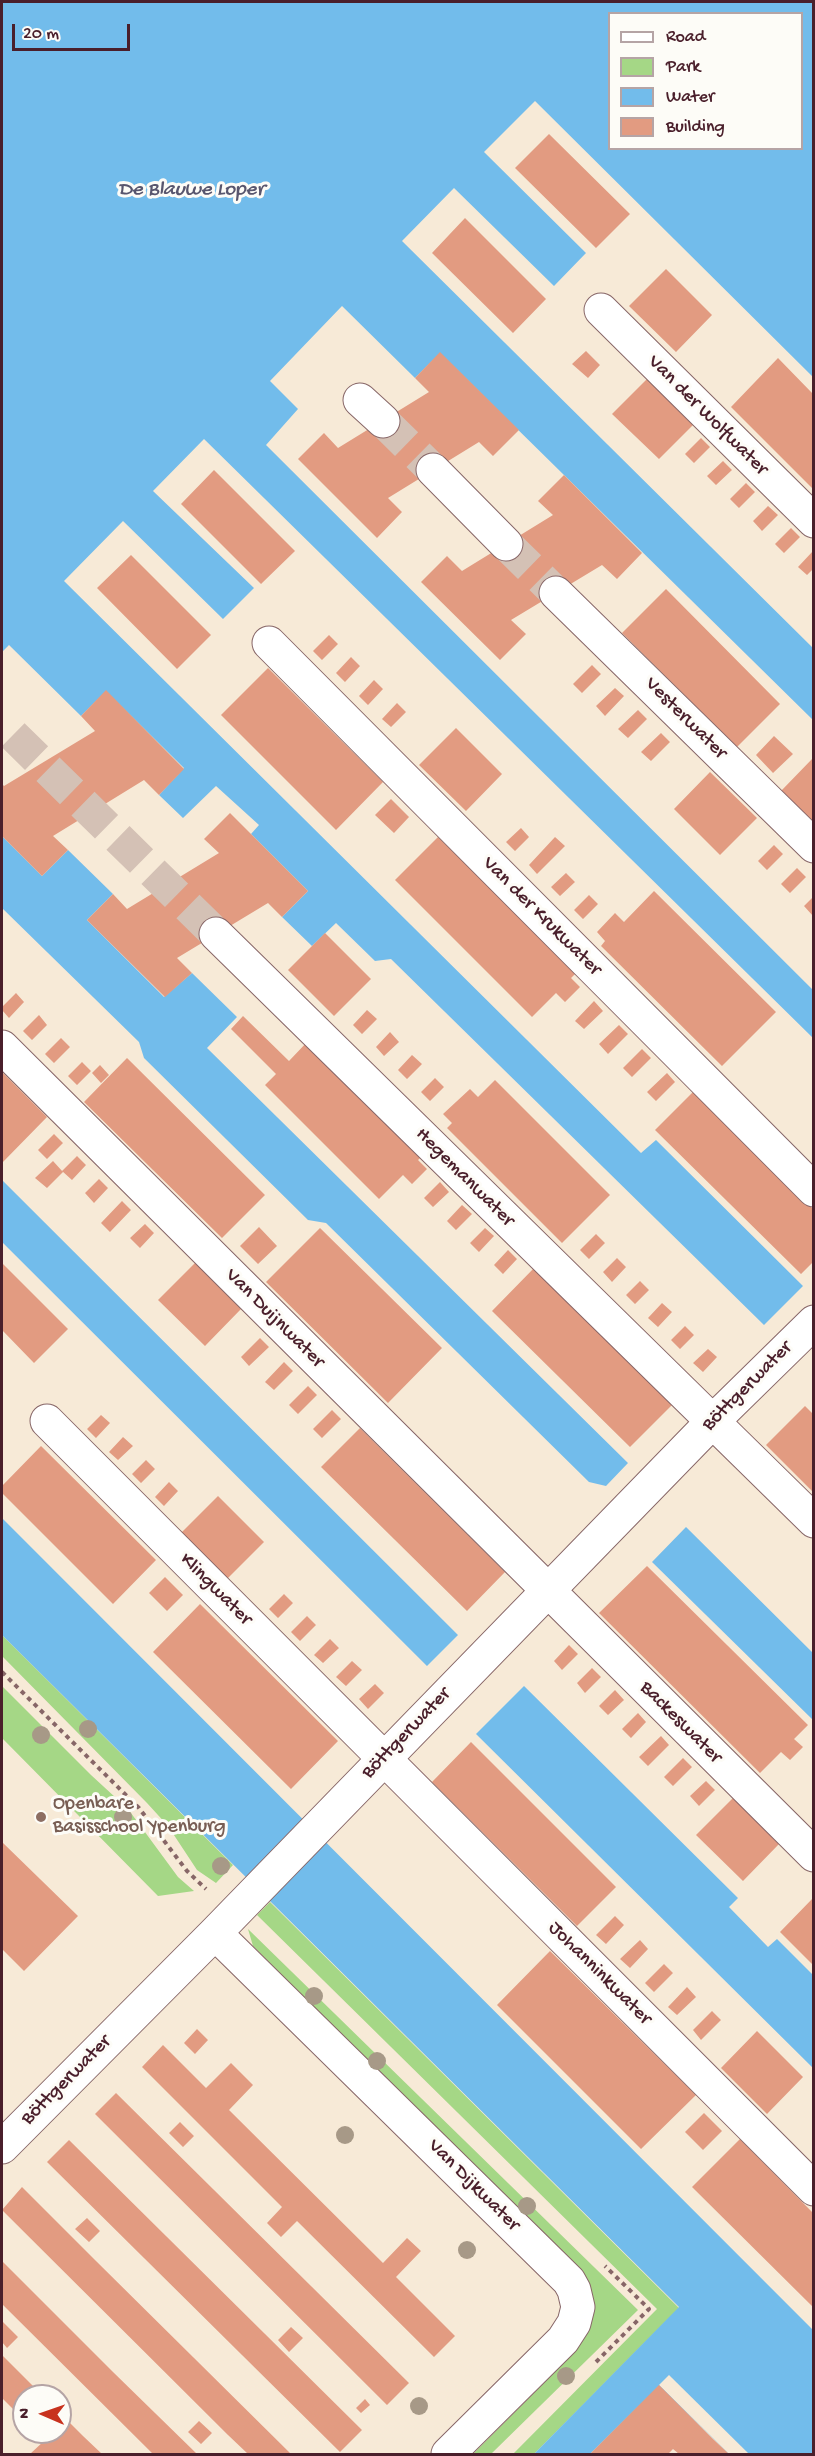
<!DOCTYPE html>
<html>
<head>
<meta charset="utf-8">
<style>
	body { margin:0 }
	#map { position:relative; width:815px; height:2456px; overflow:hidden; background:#f7ead7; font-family:"Gochi Hand",sans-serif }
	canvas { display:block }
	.frame { position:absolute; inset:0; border:3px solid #4a1f2b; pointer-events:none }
	.legend { position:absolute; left:608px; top:12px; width:195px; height:138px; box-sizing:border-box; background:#fdfcf7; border:2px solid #b5a4a5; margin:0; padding:8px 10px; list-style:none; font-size:18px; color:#4a1f2b }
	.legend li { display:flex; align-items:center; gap:12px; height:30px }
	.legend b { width:30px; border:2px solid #b5a4a5 }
	.north { position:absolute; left:12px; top:2384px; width:60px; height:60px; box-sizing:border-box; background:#fdfcf7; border:2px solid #b5a4a5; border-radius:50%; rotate:272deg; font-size:16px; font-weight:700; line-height:24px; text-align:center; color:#4a1f2b }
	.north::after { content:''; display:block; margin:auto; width:21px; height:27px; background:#c8321e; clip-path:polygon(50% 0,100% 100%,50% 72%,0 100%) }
	.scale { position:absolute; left:12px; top:24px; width:118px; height:27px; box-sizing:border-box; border:3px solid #4a1f2b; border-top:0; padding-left:8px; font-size:18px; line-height:21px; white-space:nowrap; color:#4a1f2b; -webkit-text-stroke:4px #fdfcf7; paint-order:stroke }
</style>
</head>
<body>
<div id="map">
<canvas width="815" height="2456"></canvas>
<div class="frame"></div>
<ul class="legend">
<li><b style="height:8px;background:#fff"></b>Road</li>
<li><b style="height:16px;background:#a5d786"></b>Park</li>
<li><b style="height:16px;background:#72bceb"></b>Water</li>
<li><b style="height:16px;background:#e29b81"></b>Building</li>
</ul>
<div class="north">N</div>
<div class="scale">20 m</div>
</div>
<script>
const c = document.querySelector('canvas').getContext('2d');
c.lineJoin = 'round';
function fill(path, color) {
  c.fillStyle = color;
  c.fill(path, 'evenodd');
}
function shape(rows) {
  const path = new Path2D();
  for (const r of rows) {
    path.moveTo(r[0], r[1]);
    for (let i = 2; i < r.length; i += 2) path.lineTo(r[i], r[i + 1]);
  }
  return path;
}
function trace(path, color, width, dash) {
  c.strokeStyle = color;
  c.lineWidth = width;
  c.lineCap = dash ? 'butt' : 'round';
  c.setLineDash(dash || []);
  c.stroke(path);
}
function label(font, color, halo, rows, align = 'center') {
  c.font = font + ' "Gochi Hand",sans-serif';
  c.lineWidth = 6;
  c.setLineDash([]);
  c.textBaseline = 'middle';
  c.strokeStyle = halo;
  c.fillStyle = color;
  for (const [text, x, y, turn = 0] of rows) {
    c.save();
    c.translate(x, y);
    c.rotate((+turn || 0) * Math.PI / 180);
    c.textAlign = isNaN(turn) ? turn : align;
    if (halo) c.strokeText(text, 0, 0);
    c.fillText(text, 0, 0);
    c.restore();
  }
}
fill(shape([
	[2,1635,233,1865,216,1883,197,1870,168,1826,147,1803,2,1656],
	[2,1686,91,1775,128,1809,178,1877,194,1891,158,1896,2,1738],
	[270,1902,679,2308,534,2454,513,2454,657,2309,257,1915],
	[248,1929,638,2310,491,2454,473,2454,573,2354,585,2333,586,2281,253,1946]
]), '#a5d786');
fill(shape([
	[2,2,813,2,813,377,535,101,484,152,586,253,554,286,454,188,402,241,813,648,813,720,440,353,415,378,342,306,270,381,298,409,266,445,813,990,813,1038,204,439,153,491,254,588,223,619,123,521,64,581,641,1153,656,1140,803,1286,764,1325,391,959,375,961,336,923,312,946,282,917,308,891,251,834,259,825,216,786,183,818,159,795,184,768,106,691,81,716,9,645,2,652],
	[610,14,802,14,802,148,610,148],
	[2,836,42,876,68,850,113,894,87,920,164,997,192,973,237,1017,207,1048,628,1463,606,1486,589,1482,326,1223,308,1220,144,1058,139,1042,2,908],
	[2,1180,458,1635,427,1666,2,1242],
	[2,1518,813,2330,813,2454,729,2454,659,2386,590,2454,534,2454,679,2307,2,1635],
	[686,1527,813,1653,813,1720,652,1562],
	[524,1686,738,1898,729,1907,768,1947,777,1939,813,1975,813,2068,476,1734]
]), '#72bceb');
fill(shape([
	[669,2375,749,2454,729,2454,659,2385]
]), '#f7ead7');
fill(shape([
	[549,134,630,214,596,248,515,168],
	[465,218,546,299,513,333,432,253],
	[666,269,712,315,676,352,629,306],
	[586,351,600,365,588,378,572,364],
	[440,352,519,430,493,456,479,442,388,498,402,512,377,538,298,459,324,433,338,448,429,392,415,378],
	[778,358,813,394,813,489,731,407],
	[649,377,695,423,659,459,612,414],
	[701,438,710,447,694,463,685,454],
	[723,461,732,470,716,485,707,476],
	[214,470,295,551,261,584,181,504],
	[564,475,642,553,617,579,602,565,511,620,526,634,500,660,421,582,447,556,462,571,553,515,538,501],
	[746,483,755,492,739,508,730,499],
	[768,506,778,515,762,531,753,521],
	[791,528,800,537,784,553,775,544],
	[813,551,813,569,807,575,798,567],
	[131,555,211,635,177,669,97,588],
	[666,589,780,704,737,747,622,633],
	[329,635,338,644,322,660,313,651],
	[351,657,360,666,345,682,336,673],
	[592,665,601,674,582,693,573,684],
	[268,668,383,782,336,830,221,715],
	[374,680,383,689,368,705,359,696],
	[615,688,624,696,605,716,596,706],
	[106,690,184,769,159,795,144,780,53,836,68,850,42,876,2,836,2,784,4,786,95,731,81,716],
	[397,703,406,712,391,727,382,719],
	[638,710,647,719,628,738,618,729],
	[456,728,502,774,466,811,419,765],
	[661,733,670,742,651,761,641,752],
	[774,736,793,754,773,773,756,755],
	[813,758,813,823,781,791],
	[710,772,757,818,720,855,674,809],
	[391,799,409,817,394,833,375,815],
	[230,813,308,891,282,917,268,903,177,958,192,973,165,997,87,920,113,894,127,909,219,853,204,839],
	[521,828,529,837,515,851,506,842],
	[438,837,576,973,571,978,580,987,565,1002,556,993,532,1017,395,880],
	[555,837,565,846,537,874,529,865],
	[774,845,783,854,767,870,758,861],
	[797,868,806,877,790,893,781,884],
	[566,873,575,882,560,896,551,887],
	[654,891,776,1012,722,1066,601,946,605,941,597,932,615,913,624,922],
	[589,895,598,904,583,919,574,910],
	[813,897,813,916,804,906],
	[325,933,371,979,334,1016,288,970],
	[16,993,24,1002,9,1018,2,1010,2,1007],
	[594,1001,603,1011,584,1029,575,1021],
	[367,1010,377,1019,362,1034,353,1025],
	[39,1015,47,1025,32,1040,23,1031],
	[243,1016,289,1061,308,1041,423,1155,418,1160,427,1169,412,1184,403,1175,379,1199,265,1085,276,1074,231,1029],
	[619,1025,628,1034,608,1054,599,1044],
	[390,1032,399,1042,384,1056,376,1047],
	[61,1038,70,1047,54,1063,45,1054],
	[642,1049,651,1058,632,1077,623,1068],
	[412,1055,422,1064,407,1079,398,1070],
	[127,1058,265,1195,222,1238,84,1102],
	[82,1062,91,1071,77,1085,68,1076],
	[100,1065,109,1075,101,1083,92,1073],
	[2,1072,47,1117,2,1163],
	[667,1073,675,1082,656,1101,647,1092],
	[435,1078,444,1087,430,1101,421,1092],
	[495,1080,610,1195,562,1243,447,1128,452,1123,443,1114,470,1089,478,1097],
	[694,1091,813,1209,813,1262,801,1274,655,1130],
	[54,1134,63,1143,47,1159,38,1150],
	[77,1156,86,1165,72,1180,62,1171],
	[53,1161,63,1172,47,1188,35,1178],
	[99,1179,108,1188,94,1203,85,1193],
	[440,1182,449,1192,433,1207,424,1198],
	[122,1201,131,1210,110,1232,101,1223],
	[462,1205,472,1214,456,1230,447,1221],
	[145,1224,154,1233,140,1248,130,1238],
	[259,1227,277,1246,258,1264,240,1246],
	[320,1228,442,1348,388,1403,266,1282],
	[485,1228,494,1236,479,1252,470,1243],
	[596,1234,605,1243,589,1259,580,1250],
	[508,1250,517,1259,503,1274,494,1265],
	[617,1258,626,1267,612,1282,603,1272],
	[2,1263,68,1329,34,1363,2,1330],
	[195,1263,241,1309,205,1346,158,1300],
	[535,1267,673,1404,630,1447,492,1311],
	[640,1281,649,1290,635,1304,626,1295],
	[662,1303,672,1312,658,1327,648,1318],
	[685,1326,694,1335,680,1349,671,1340],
	[260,1338,269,1347,249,1366,241,1357],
	[708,1349,717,1357,703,1372,693,1363],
	[284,1362,293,1371,274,1390,265,1382],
	[308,1386,317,1395,298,1414,289,1405],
	[805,1406,813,1414,813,1492,766,1445],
	[332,1410,341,1419,322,1438,313,1429],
	[101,1415,110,1423,96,1438,87,1429],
	[360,1428,505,1572,467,1611,321,1467],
	[123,1437,133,1446,118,1460,109,1452],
	[41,1446,156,1560,113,1604,2,1493,2,1486],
	[146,1460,155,1469,141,1483,132,1474],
	[169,1482,178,1491,164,1506,155,1497],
	[218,1496,264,1542,227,1579,181,1533],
	[647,1566,808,1725,794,1739,803,1747,790,1760,781,1752,760,1773,599,1613],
	[165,1577,183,1595,167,1611,149,1593],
	[284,1594,293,1603,278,1618,269,1609],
	[200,1604,338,1741,291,1789,153,1652],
	[307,1616,316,1625,300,1641,291,1632],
	[330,1639,339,1648,323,1663,314,1655],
	[569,1645,578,1654,562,1670,554,1661],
	[352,1661,362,1670,346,1686,336,1677],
	[592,1668,601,1677,585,1693,577,1683],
	[375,1684,384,1693,368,1709,359,1699],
	[615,1690,624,1700,608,1715,599,1706],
	[638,1713,646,1722,631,1738,622,1729],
	[661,1736,669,1745,648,1766,639,1757],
	[471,1742,616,1887,577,1926,432,1782],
	[683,1758,692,1767,673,1786,664,1777],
	[706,1781,715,1790,699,1806,690,1796],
	[733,1798,779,1844,743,1881,696,1835],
	[2,1842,78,1916,24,1971,3,1950,2,1952],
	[813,1898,813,1965,780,1932],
	[615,1916,624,1925,606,1944,596,1935],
	[640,1940,648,1949,630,1968,620,1959],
	[550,1951,696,2095,641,2149,497,2005],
	[664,1964,673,1973,654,1992,645,1983],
	[687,1987,696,1997,677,2015,668,2007],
	[712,2011,721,2020,701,2040,693,2030],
	[197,2029,208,2040,195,2054,184,2043],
	[757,2031,803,2077,767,2114,721,2068],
	[163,2045,206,2088,231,2063,253,2085,229,2110,383,2263,407,2238,421,2251,396,2277,455,2336,434,2357,297,2221,281,2237,267,2223,282,2207,142,2067],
	[116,2093,409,2383,387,2405,95,2114],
	[704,2113,722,2131,703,2150,685,2132],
	[180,2122,194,2136,183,2147,169,2133],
	[740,2139,813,2213,813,2307,692,2187],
	[69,2140,362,2430,340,2452,47,2162],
	[22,2187,96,2261,291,2454,248,2454,228,2435,2,2210],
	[87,2218,100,2231,89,2242,75,2229],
	[2,2261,113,2372,197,2454,153,2454,2,2304],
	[3,2322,18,2337,7,2348,2,2342,2,2324],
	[291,2327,303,2338,289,2352,278,2340],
	[2,2355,43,2396,24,2396,24,2420,2,2398],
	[659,2385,713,2439,729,2454,679,2454,673,2449,668,2454,590,2454],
	[365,2399,370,2405,361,2413,356,2408],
	[60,2413,83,2436,102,2454,30,2454,44,2441,36,2432,60,2432],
	[199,2421,212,2433,201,2444,188,2432]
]), '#e29b81');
trace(shape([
	[383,421,433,470],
	[506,544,556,593],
	[13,735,216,934]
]), '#d4c1b5', 33, [33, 16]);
const minor = shape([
	[601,310,814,521],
	[360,400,383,421],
	[433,470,506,544],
	[556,593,814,846],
	[269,643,814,1190],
	[216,934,814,1521],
	[2,1047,814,1855],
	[47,1421,814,2189],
	[215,1933,569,2281,574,2290,578,2307,574,2323,563,2340,448,2454],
	[2,2147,215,1933,712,1422,814,1322]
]);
trace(minor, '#876667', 35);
trace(shape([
	[2,1672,139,1808,187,1871,206,1889],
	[596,2362,649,2309,605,2266]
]), '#876667', 4, [4.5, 4.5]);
trace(minor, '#fff', 33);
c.fillStyle = '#a79987';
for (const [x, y] of [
	[88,1729],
	[41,1735],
	[123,1817],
	[221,1866],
	[314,1996],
	[377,2061],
	[345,2135],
	[527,2206],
	[467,2250],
	[566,2376],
	[419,2406]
]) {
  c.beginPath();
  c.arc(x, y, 9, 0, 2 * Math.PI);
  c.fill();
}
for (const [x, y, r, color] of [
	[41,1817,6,"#8d6e63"]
]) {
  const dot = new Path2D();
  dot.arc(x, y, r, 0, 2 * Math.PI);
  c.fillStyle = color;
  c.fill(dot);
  trace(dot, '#fdfcf7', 2);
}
label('20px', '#4a1f2b', '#fdfcf7', [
	["Van der Wolfwater",707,416,45],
	["Vesterwater",685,719,45],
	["Van der Krukwater",541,917,45],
	["Hegemanwater",464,1178,45],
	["Van Duijnwater",274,1319,45],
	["Böttgerwater",748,1387,-45],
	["Klingwater",215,1590,45],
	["Backeswater",680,1723,45],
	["Böttgerwater",407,1734,-46],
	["Johanninkwater",599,1974,45],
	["Böttgerwater",67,2081,-45],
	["Van Dijkwater",473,2186,45]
]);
label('20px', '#785e54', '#fdfcf7', [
	["Openbare",53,1805],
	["Basisschool Ypenburg",53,1828]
], 'left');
label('italic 21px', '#58566e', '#fdfcf7', [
	["De Blauwe Loper",191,191]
]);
</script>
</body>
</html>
